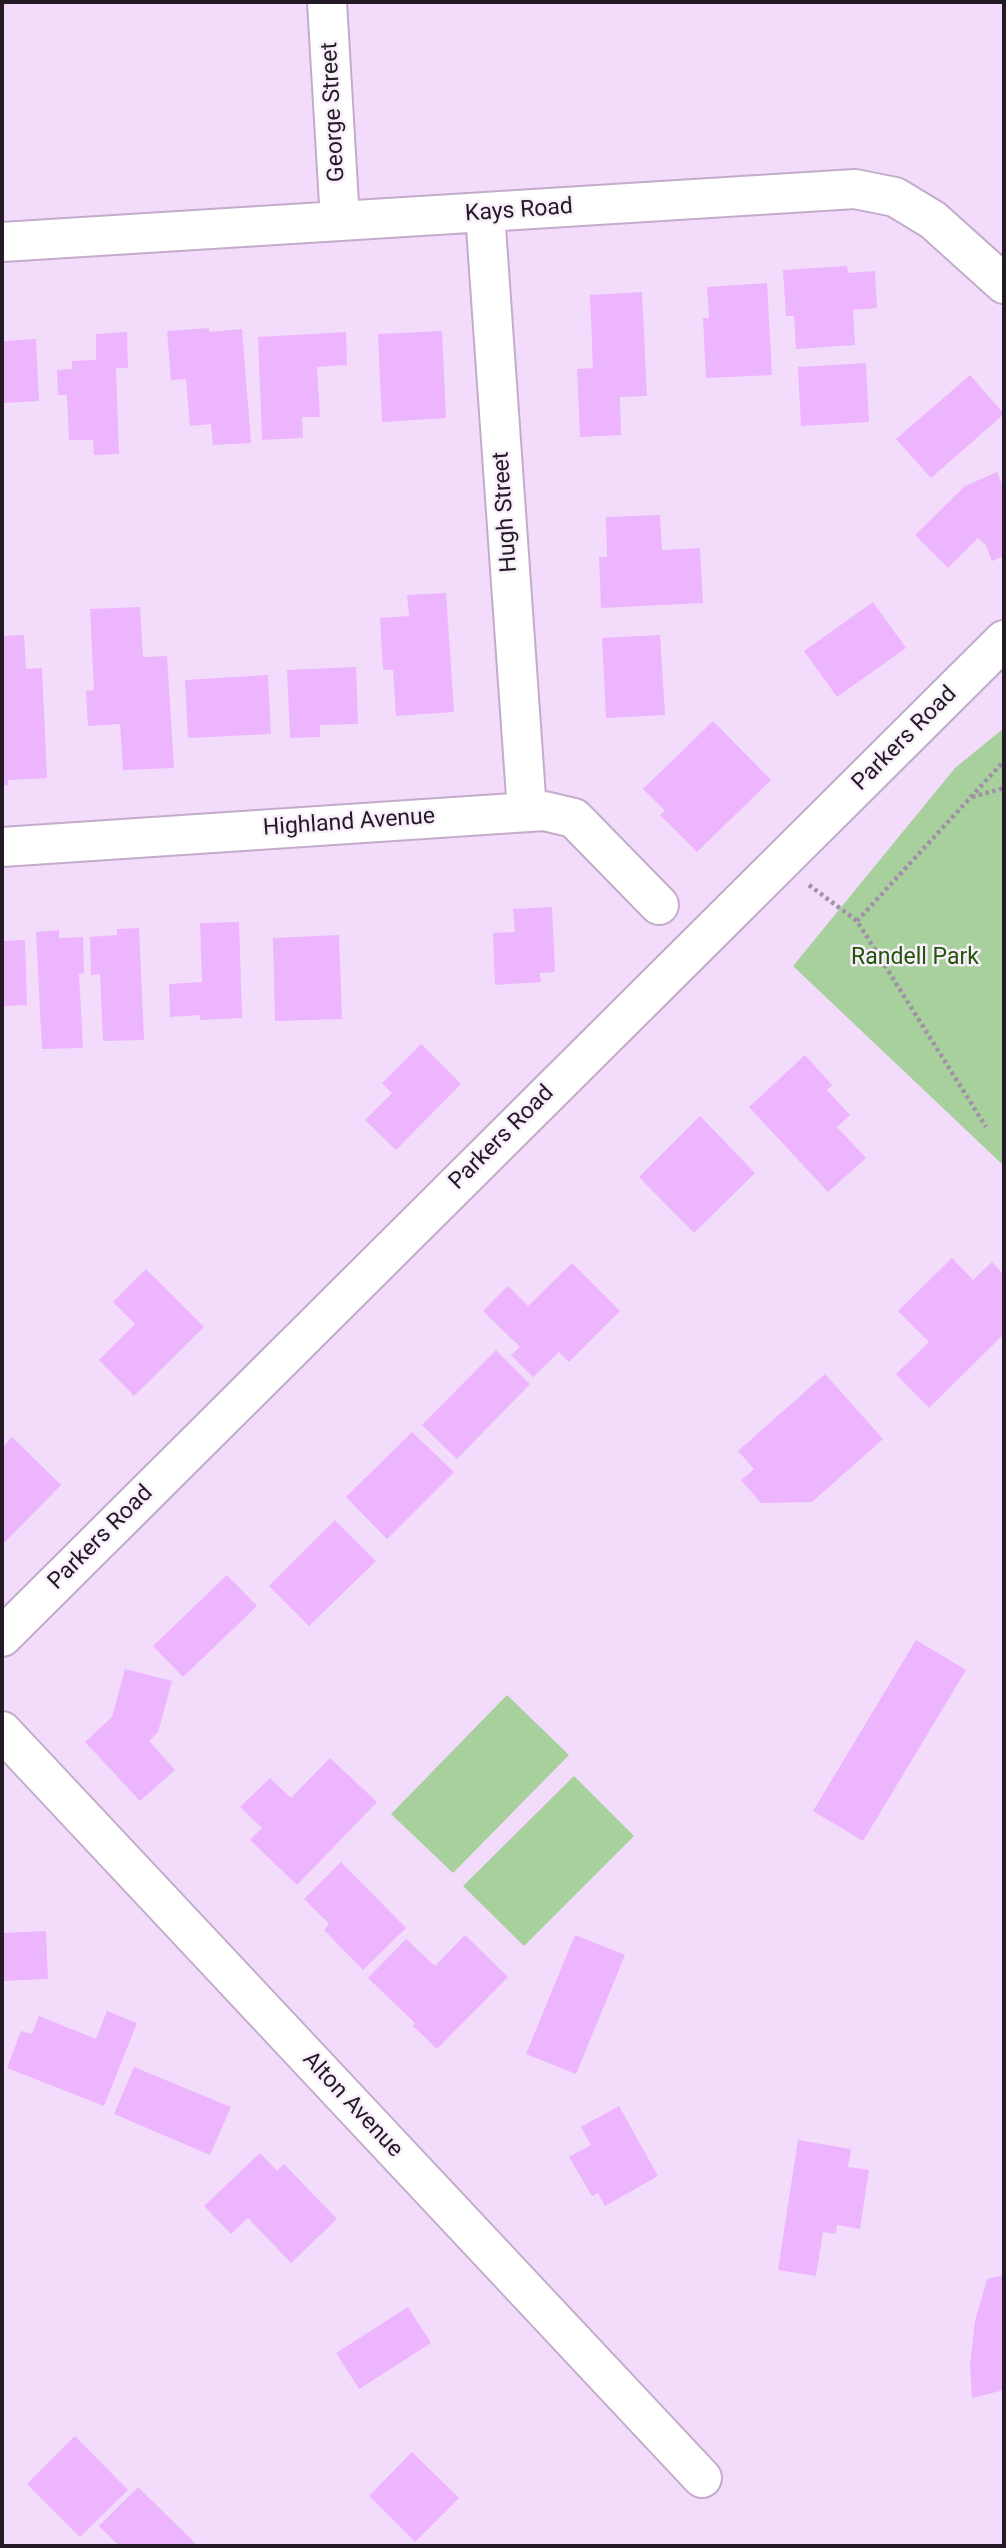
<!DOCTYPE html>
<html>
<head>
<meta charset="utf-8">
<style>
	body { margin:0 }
	#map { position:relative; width:1006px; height:2548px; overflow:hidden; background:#f3dcfb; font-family:Roboto,sans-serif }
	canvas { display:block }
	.frame { position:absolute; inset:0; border:4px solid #231a25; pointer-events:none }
</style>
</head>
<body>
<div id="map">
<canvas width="1006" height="2548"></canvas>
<div class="frame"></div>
</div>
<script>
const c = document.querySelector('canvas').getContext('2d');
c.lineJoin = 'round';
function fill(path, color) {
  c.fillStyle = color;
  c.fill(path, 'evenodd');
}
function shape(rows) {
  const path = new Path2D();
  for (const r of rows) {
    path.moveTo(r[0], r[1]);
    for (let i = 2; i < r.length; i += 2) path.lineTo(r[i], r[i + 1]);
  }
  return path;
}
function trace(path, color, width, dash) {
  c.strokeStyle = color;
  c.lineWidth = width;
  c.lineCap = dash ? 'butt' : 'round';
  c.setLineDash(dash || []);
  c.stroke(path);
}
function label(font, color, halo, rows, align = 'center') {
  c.font = font + ' Roboto,sans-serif';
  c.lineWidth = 5;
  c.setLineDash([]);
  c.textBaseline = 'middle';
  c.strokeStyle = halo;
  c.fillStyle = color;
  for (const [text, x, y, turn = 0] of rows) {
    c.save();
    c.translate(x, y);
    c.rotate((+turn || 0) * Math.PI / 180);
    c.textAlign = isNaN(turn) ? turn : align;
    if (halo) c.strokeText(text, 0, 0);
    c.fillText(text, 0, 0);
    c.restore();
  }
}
fill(shape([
	[1004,728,1004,1166,793,966,955,768],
	[507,1695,569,1755,453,1873,391,1814],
	[574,1776,634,1836,524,1946,463,1886]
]), '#a8d09d');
fill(shape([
	[847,266,848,273,875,271,877,308,853,310,855,345,796,349,794,316,786,316,783,270],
	[767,283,772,375,706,378,703,318,709,318,707,287],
	[642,292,647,396,620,397,621,435,580,437,577,369,593,368,590,295],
	[209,328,209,332,242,329,251,443,213,445,211,424,190,426,186,379,171,380,167,331],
	[442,331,446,418,382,422,378,334],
	[127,332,128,368,116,368,119,454,94,455,93,440,69,440,67,395,58,395,57,370,72,369,72,361,96,360,96,334],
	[346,332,347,365,317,367,320,417,302,417,303,438,262,440,258,337],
	[36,339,39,401,2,403,4,341],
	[866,363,869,422,801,426,798,367],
	[970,375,1004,414,931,478,896,439],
	[997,472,1004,488,1004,556,992,561,986,545,978,538,948,568,915,535,965,486],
	[660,515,662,550,700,548,703,603,601,608,599,557,607,557,606,517],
	[446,593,454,712,396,716,393,670,383,670,380,618,409,616,407,595],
	[873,602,906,648,837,697,804,651],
	[140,607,143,657,167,656,174,768,123,770,120,724,88,726,86,691,94,690,90,609],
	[24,635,26,669,42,668,47,778,8,780,8,785,2,786,2,636],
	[660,635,665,715,606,718,602,638],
	[356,667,358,724,320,725,320,737,290,738,287,670],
	[268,675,271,734,188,738,185,680],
	[713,721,771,780,697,852,660,815,665,811,643,789],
	[552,907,555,972,540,973,541,982,495,985,493,933,515,932,513,909],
	[239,922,242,1018,200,1020,200,1015,170,1017,169,984,202,982,200,923],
	[139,928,144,1040,103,1041,100,974,91,975,90,937,117,935,117,929],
	[59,930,59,938,83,937,84,973,79,974,83,1048,42,1049,36,932],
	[339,935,342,1019,275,1021,273,938],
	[25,940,27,1005,2,1006,2,941],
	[421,1044,461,1084,396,1150,365,1120,392,1093,382,1083],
	[805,1055,832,1085,827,1090,850,1115,837,1127,866,1158,828,1192,749,1107],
	[700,1116,755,1173,694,1233,639,1177],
	[952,1258,973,1280,992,1262,1004,1275,1004,1334,929,1408,896,1374,929,1342,898,1311],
	[572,1263,620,1311,569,1362,559,1352,533,1377,511,1355,520,1347,483,1311,508,1286,528,1306],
	[146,1269,204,1327,134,1396,99,1360,135,1324,113,1302],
	[496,1350,530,1384,457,1459,422,1425],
	[825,1374,883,1439,812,1502,761,1503,741,1480,754,1469,738,1451],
	[412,1432,454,1472,387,1539,346,1497],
	[12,1437,61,1485,2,1545,2,1448],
	[335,1520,376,1561,309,1626,269,1586],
	[227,1575,257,1606,183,1677,153,1646],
	[916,1640,966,1670,863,1841,813,1811],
	[125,1669,172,1681,158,1732,149,1741,175,1770,140,1801,85,1742,112,1717],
	[330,1758,377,1802,297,1885,250,1840,262,1828,240,1807,270,1778,291,1798],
	[341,1862,406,1928,363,1970,324,1930,329,1924,304,1899],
	[46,1931,48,1979,2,1981,2,1933],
	[465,1935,508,1977,437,2049,413,2026,415,2023,368,1978,406,1939,435,1966],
	[575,1935,625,1955,576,2074,526,2054],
	[107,2011,137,2023,104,2106,7,2068,21,2031,32,2034,39,2016,96,2039],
	[134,2067,231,2107,210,2155,114,2114],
	[619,2106,658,2176,605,2206,598,2193,592,2196,569,2157,591,2145,581,2127],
	[798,2140,851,2149,848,2167,869,2170,860,2229,837,2225,836,2234,823,2232,816,2276,778,2270],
	[260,2153,277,2171,284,2164,337,2219,291,2263,248,2218,231,2234,204,2206],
	[1004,2275,1004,2390,972,2398,970,2365,975,2321,987,2279],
	[408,2307,431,2343,359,2389,336,2353],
	[75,2436,128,2490,80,2537,27,2484],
	[412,2452,459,2498,415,2542,369,2496],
	[138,2487,195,2543,192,2546,119,2546,99,2526]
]), '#ecb5fe');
const minor = shape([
	[327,2,340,221],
	[485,213,527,811],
	[2,242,855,189,895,197,933,220,1004,284],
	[2,847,544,811,574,818,659,905],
	[2,1637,1004,640],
	[2,1731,702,2478]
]);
trace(minor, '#c3acca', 42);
trace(shape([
	[972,797,1004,788],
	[809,885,857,921,986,1127],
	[857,921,1004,761]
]), '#a190a7', 4.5, [3.5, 3.5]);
trace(minor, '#fff', 38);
label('23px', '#231a25', '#f8effb', [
	["George Street",334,112,-93],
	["Kays Road",519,211,-4],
	["Hugh Street",506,512,-94],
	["Parkers Road",905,739,-45],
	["Highland Avenue",349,823,-4],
	["Parkers Road",502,1138,-45],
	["Parkers Road",101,1538,-45],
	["Alton Avenue",352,2105,47]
]);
label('23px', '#20550a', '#f8effb', [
	["Randell Park",915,958]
]);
</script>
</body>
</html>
